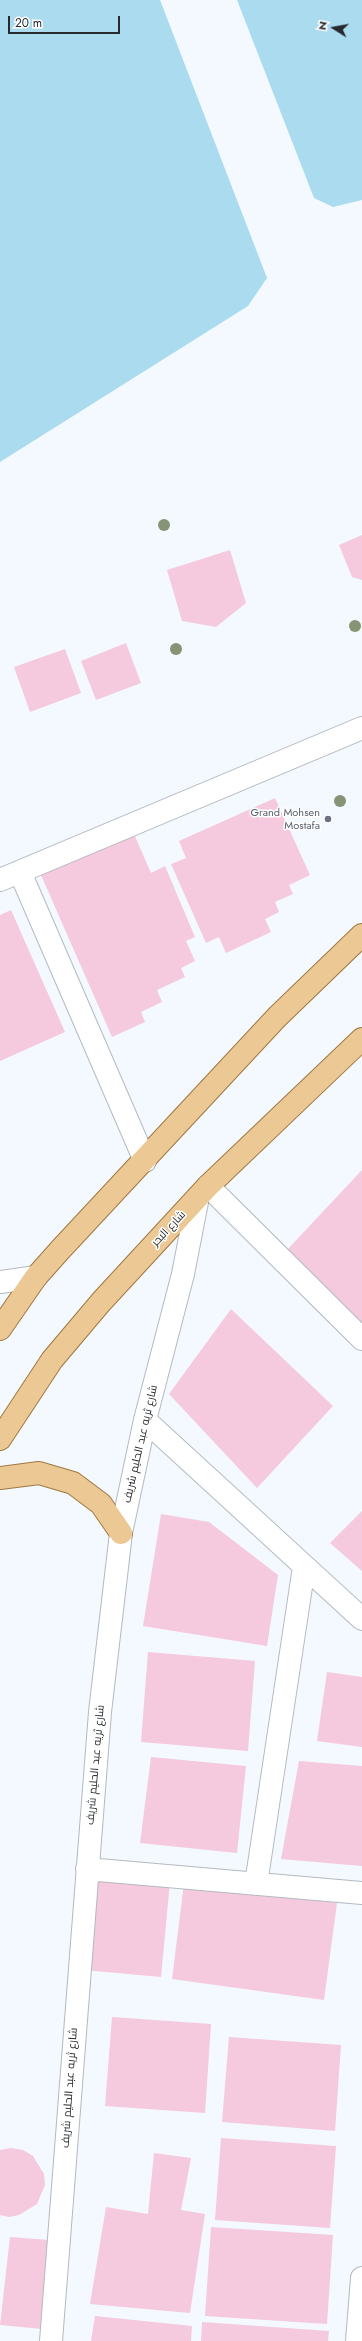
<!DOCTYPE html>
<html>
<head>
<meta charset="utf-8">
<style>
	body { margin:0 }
	#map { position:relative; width:362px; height:2341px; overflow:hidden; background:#f3f9fe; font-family:Jost,sans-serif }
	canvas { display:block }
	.north { position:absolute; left:314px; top:8px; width:40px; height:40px; -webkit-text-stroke:3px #fff; paint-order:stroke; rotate:281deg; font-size:11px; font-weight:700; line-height:16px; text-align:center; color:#272a2c }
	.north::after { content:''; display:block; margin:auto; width:14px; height:18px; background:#272a2c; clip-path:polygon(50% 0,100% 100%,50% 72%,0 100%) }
	.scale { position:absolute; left:8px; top:16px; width:112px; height:18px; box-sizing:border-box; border:2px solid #272a2c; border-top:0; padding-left:5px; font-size:12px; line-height:14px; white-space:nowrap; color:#272a2c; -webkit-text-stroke:3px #fff; paint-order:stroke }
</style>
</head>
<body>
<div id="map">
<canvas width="362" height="2341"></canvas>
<div class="north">N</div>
<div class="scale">20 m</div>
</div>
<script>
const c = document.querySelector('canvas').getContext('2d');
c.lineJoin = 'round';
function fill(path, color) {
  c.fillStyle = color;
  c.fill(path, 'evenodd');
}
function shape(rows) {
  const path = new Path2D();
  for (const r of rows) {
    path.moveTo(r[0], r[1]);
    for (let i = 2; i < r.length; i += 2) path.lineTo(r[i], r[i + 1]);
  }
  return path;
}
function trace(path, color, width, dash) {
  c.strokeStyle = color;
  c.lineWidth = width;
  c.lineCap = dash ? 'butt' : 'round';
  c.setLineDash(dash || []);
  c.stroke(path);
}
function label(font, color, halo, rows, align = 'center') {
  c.font = font + ' Jost,Cairo,sans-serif';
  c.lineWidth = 3;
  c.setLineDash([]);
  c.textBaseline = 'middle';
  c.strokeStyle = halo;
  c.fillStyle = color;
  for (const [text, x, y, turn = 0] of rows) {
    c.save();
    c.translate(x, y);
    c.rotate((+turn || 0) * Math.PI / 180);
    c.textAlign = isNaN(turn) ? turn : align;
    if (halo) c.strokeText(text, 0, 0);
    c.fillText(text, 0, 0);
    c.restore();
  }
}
fill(shape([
	[0,0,160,0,267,278,248,306,0,462],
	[237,0,362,0,362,200,333,207,314,198]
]), '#abdbef');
fill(shape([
	[362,535,362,580,352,577,339,545],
	[230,550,246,603,216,627,182,621,167,570],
	[126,643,141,683,96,700,81,661],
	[65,649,81,693,30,712,14,667],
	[275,798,310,875,289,885,293,894,275,902,279,912,265,919,271,932,226,953,219,937,206,943,171,864,186,858,179,841],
	[134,834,151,873,165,866,195,937,186,941,195,961,181,968,185,977,157,990,162,1002,141,1012,145,1022,112,1037,41,875],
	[11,910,65,1032,0,1061,0,915],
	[362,1170,362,1324,287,1250],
	[231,1309,333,1406,257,1488,169,1394],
	[362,1511,362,1571,330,1543],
	[161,1514,209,1522,278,1575,267,1646,143,1626],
	[148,1652,255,1661,248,1751,141,1742],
	[327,1672,362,1677,362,1747,317,1741],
	[151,1757,246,1766,237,1853,140,1843],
	[299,1761,362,1766,362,1866,281,1859],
	[92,1876,170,1882,161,1977,84,1970],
	[184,1883,337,1903,324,2000,172,1979],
	[112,2017,211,2024,205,2113,105,2106],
	[229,2037,341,2045,335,2131,222,2122],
	[221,2138,336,2146,330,2228,215,2220],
	[11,2148,23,2150,33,2156,44,2174,45,2185,37,2204,19,2215,9,2217,0,2215,0,2150],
	[154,2153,191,2158,181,2210,205,2214,190,2313,90,2304,106,2207,148,2214],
	[211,2227,333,2235,327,2324,205,2316],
	[10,2237,49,2240,42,2329,0,2325],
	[95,2316,192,2326,191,2341,91,2341],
	[202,2322,329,2331,328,2341,201,2341]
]), '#f5c9de');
const minor = shape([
	[20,872,145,1161],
	[0,880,362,728],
	[208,1186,362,1339],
	[0,1282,36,1277],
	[145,1420,362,1619],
	[87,1869,362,1893],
	[256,1884,304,1567],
	[51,2341,100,1712,121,1533,145,1420,183,1274,198,1197],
	[357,2341,362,2278]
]);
const major = shape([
	[0,1329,36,1277,60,1250,277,1017,362,935],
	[0,1439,52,1360,101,1302,208,1186,362,1039],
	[0,1478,39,1473,73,1483,101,1504,121,1533]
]);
trace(minor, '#b3bac0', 24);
trace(major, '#9f7941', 24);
trace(minor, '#fff', 22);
trace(major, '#ecc894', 22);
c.fillStyle = '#869475';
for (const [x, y] of [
	[164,525],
	[355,626],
	[176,649],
	[340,801]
]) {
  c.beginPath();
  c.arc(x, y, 6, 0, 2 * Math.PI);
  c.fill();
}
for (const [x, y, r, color] of [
	[328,819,4,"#6b7280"]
]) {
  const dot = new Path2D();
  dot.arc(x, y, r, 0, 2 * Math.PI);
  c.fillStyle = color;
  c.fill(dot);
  trace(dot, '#fff', 1.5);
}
label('11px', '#5b616d', '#fff', [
	["Grand Mohsen",320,813],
	["Mostafa",320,826]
], 'right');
label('11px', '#272a2c', '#fff', [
	["شارع البحر",169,1229,-47],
	["شارع ثريه عبد الحليم شريف",141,1444,-77],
	["شارع ثريه عبد الحليم شريف",96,1765,-85],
	["شارع ثريه عبد الحليم شريف",70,2088,-86]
]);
</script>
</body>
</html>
